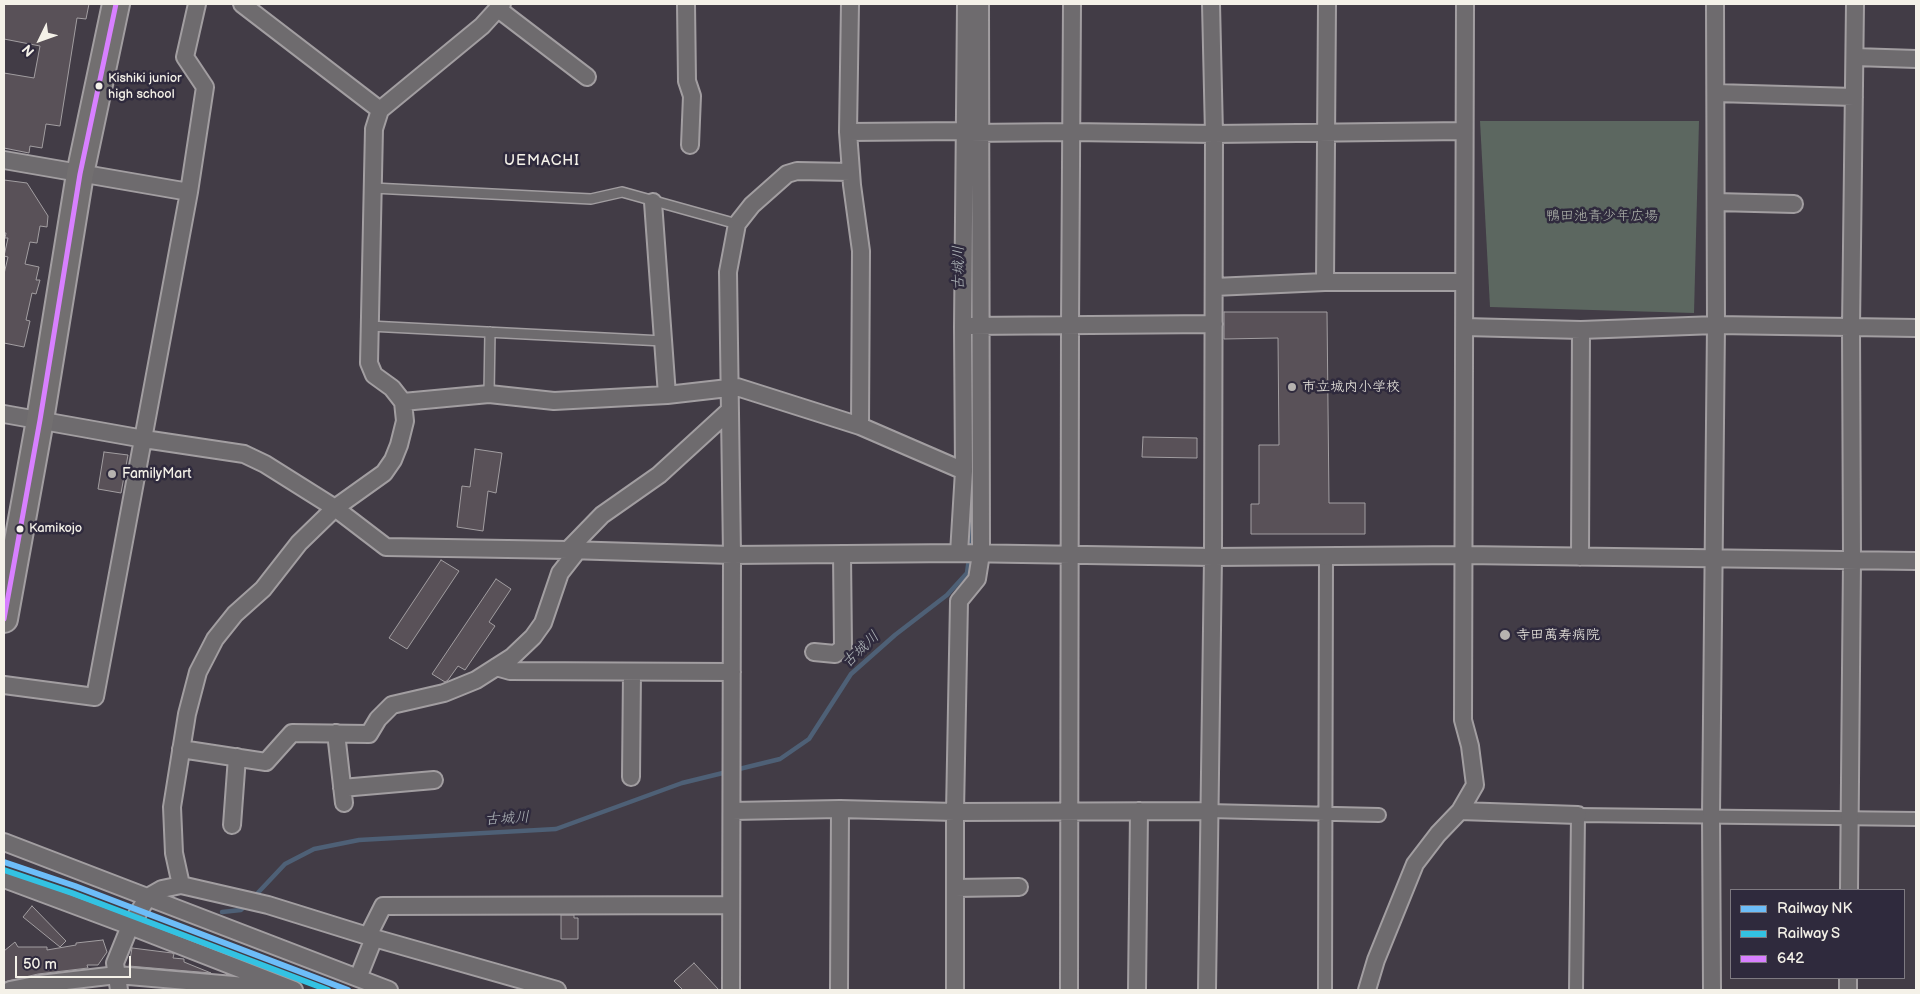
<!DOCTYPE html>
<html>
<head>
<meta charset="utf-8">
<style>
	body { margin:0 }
	#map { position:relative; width:1920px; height:994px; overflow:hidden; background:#423c46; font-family:"Balsamiq Sans",sans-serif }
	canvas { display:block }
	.frame { position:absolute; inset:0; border:5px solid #f4f1e8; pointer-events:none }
	.legend { position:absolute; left:1730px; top:889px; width:175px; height:90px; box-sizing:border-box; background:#2f2a3d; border:1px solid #7e7a81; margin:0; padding:6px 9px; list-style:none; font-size:15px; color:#f4f1e8 }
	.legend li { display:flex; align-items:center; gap:10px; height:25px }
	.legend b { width:25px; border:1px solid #7e7a81 }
	.north { position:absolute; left:15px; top:15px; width:50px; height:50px; -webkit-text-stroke:4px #2f2a3d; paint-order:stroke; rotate:228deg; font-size:14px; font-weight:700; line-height:20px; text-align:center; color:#f4f1e8 }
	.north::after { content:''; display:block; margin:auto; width:18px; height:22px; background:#f4f1e8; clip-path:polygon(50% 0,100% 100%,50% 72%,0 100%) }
	.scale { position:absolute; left:15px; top:956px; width:116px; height:22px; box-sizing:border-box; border:2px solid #f4f1e8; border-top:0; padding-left:6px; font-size:15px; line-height:18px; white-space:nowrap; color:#f4f1e8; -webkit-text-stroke:4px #2f2a3d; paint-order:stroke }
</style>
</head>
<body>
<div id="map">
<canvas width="1920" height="994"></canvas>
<div class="frame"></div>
<ul class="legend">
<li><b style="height:6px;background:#6dbdf8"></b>Railway NK</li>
<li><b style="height:6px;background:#33c2e2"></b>Railway S</li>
<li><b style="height:6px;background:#d880ff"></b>642</li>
</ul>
<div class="north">N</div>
<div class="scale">50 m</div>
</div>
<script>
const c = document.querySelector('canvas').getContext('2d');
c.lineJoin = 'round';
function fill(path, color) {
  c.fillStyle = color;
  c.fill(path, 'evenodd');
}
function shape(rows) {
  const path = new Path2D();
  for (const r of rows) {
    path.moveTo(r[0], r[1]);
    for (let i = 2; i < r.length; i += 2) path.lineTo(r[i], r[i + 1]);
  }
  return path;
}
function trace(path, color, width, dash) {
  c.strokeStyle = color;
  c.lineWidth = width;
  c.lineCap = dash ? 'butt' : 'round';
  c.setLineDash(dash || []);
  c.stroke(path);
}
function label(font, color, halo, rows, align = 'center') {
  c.font = font + ' "Balsamiq Sans","Klee One",sans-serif';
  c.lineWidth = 5;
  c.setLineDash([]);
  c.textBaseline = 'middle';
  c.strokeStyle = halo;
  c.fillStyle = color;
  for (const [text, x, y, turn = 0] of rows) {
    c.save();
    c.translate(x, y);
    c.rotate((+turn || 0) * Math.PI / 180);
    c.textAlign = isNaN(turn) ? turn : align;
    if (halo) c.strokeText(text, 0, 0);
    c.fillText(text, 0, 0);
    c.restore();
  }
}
fill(shape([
	[1480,121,1699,121,1694,313,1490,307]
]), '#5c6760');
trace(shape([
	[971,322,971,285],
	[971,350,971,330],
	[970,550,971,490],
	[253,898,285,864,314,849,359,840,556,829,682,783,780,759,809,739,851,674,895,635,947,595,967,573,969,558],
	[222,912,241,910,248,903]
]), '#4e6076', 4.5);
const building = shape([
	[4,4,89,4,86,19,77,18,60,126,46,124,42,148,30,146,29,153,4,148,4,73,34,78,40,46,4,39,4,4],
	[4,180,27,183,48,216,47,227,40,226,37,243,30,242,25,264,39,267,36,280,40,280,36,294,32,293,26,320,30,321,24,347,4,343,4,274,8,257,4,256,8,238,5,238,6,233,4,233,4,180],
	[1224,312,1327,312,1329,503,1365,503,1365,534,1251,534,1251,504,1259,504,1259,445,1279,445,1278,338,1224,339,1224,312],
	[1143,437,1197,438,1197,458,1142,457,1143,437],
	[475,449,502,453,496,493,488,491,483,531,457,527,462,486,470,487,475,449],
	[104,452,128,455,121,493,98,489,104,452],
	[441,560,459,571,407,649,389,638,441,560],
	[496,579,511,589,489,622,495,626,465,670,458,666,448,680,445,682,432,674,496,579],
	[32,906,66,941,60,947,23,917,32,906],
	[561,915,574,915,574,918,578,918,578,939,561,939,561,915],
	[103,940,107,952,98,965,87,965,88,968,38,974,4,982,4,951,15,942,18,947,47,947,47,950,76,945,76,943,103,940],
	[132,948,172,953,174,954,173,958,184,959,184,962,211,973,129,966,132,948],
	[694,963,719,990,683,990,674,981,694,963]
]);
fill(building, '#595158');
trace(building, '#a29ea1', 1);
const service = shape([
	[373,188,591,199,622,192,737,224],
	[369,326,663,341],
	[489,394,490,332]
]);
const pedestrian = shape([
	[1208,811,1379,815],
	[1325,990,1326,556],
	[1576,990,1578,815,1916,819]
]);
const minor = shape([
	[242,4,380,110],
	[686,4,687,81,692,96,690,145],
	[850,4,848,132,852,185,861,251,860,426],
	[498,9,587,77],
	[1855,57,1916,59],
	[1716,93,1854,97],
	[848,132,965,131],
	[969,133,1071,132,1214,134,1464,131],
	[4,160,189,192],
	[653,202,667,395],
	[1716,202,1794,204],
	[1325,282,1327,4],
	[1214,287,1325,282,1463,282],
	[968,326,1214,324],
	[1465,327,1581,330,1716,325,1916,328],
	[403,402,489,394,554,401,667,395,737,387,860,426,964,471],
	[4,414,144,439,244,454,265,464,335,508,386,547,568,550,732,555,959,553,1213,557,1464,555,1916,561],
	[568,550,602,515,659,475,729,411],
	[959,553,964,471,963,327,966,4],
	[1580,557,1581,330],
	[814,652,835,654,843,648,842,554],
	[496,667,510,671,732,672],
	[4,685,95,697,189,192,205,87,185,57,197,4],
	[336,733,344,803],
	[181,749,266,762,292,733,369,734,378,719,392,705,444,693,476,680,512,657,533,637,543,623,560,573,578,550],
	[631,777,632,672],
	[342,788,434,780],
	[732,811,840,809,955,812,1208,811],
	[1460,811,1578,815],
	[232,825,237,757],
	[4,842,389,990],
	[4,879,130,926,294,990],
	[181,885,174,853,172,807,187,714,198,672,215,639,235,614,263,589,299,543,335,508,384,473,393,460,399,445,405,421,403,402,392,388,374,375,369,363,374,129,380,110,482,26,502,4],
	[955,888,1019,887],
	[1849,890,1852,560,1851,328,1855,4],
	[368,936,383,906,731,905],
	[358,978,374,938],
	[10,990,40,984,117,975,257,987,273,982],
	[119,990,115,963,130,926,148,897,162,889,181,885,268,905,374,938,557,990],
	[731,990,732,555,728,272,737,224,752,205,787,174,797,171,851,172],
	[839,990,840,809],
	[955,990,955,812,959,601,977,579,981,554,980,4],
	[1069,990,1070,325,1072,4],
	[1137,990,1139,811],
	[1207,990,1213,557,1214,134,1211,4],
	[1367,990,1376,960,1415,864,1438,834,1460,811,1475,785,1470,746,1463,720,1465,4],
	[1712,990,1711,816,1716,325,1715,4],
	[1848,990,1848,978]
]);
const primary = shape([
	[4,619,40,420,80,174,116,4]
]);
trace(service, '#a29ea1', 12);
trace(pedestrian, '#a29ea1', 16);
trace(minor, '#a29ea1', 20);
trace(primary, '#a29ea1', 30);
trace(service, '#6e6b6e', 9);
trace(pedestrian, '#6e6b6e', 12);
trace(minor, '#6e6b6e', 16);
trace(primary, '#726f70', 26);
trace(shape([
	[4,619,40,420,80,174,116,4]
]), '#d880ff', 5);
trace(shape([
	[4,862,75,886,348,990]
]), '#6dbdf8', 6);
trace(shape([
	[4,870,72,893,328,990]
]), '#33c2e2', 6);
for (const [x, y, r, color] of [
	[99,86,4.5,"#f4f1e8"],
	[1292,387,5,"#b6b2af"],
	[112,474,5,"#b6b2af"],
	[20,529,4.5,"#f4f1e8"],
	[1505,635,6,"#b6b2af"]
]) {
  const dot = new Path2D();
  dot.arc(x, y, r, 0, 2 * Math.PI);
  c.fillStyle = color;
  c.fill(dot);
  trace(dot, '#2f2a3d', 2);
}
label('13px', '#f4f1e8', '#2f2a3d', [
	["Kishiki junior",108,79],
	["high school",108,95],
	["Kamikojo",29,529]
], 'left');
label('14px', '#b1b6ad', '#2f2a3d', [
	["鴨田池青少年広場",1602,216]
]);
label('14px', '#f4f1e8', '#2f2a3d', [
	["市立城内小学校",1302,387],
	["FamilyMart",122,474],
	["寺田萬寿病院",1516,635]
], 'left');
c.letterSpacing = '1px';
label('15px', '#f4f1e8', '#2f2a3d', [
	["UEMACHI",542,161]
]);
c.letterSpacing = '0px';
label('italic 15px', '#b2b9bc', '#2f2a3d', [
	["古城川",959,268,-90],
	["古城川",861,650,-44],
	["古城川",507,819,-3]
]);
</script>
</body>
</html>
